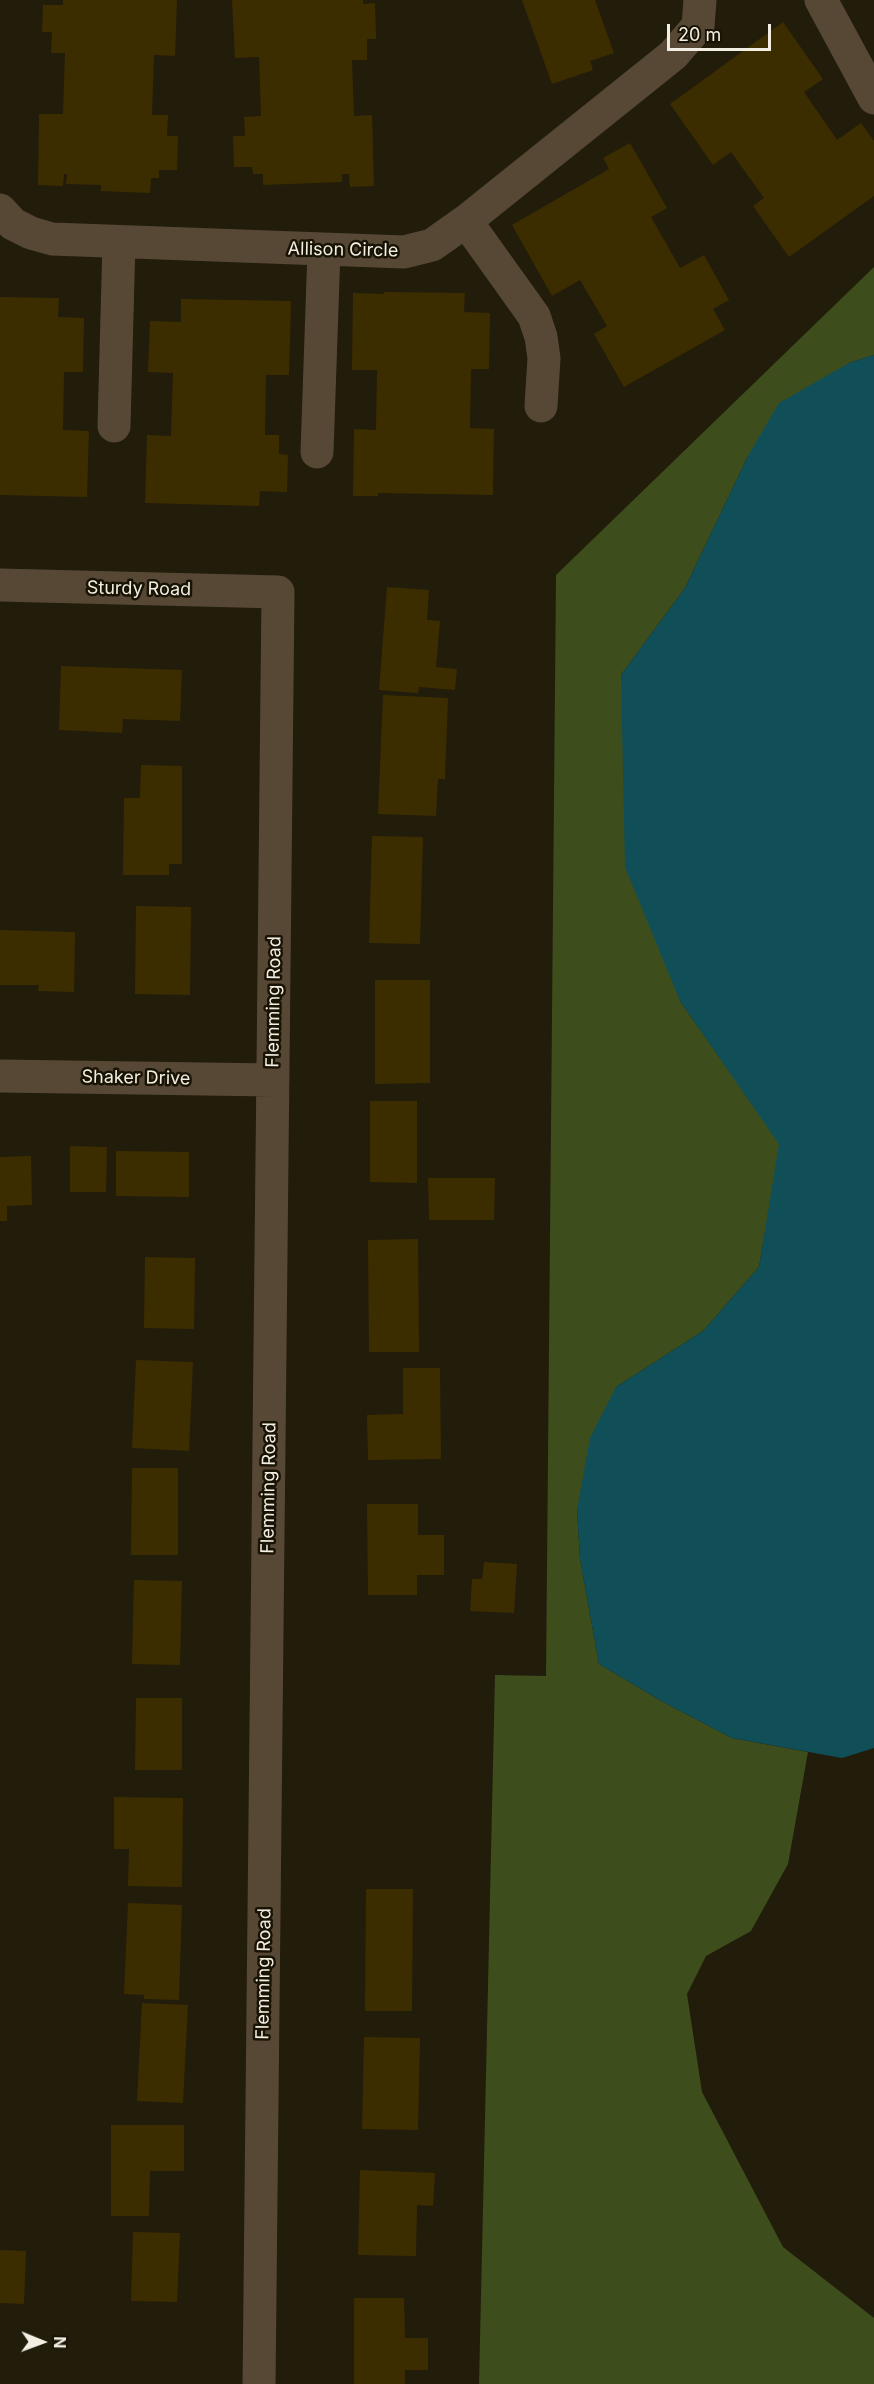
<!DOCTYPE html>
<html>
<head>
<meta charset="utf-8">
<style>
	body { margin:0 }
	#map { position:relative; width:874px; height:2384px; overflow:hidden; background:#221c0b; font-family:Inter,sans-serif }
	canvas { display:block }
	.north { position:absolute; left:12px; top:2312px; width:60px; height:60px; -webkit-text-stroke:4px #191304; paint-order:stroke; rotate:91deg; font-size:16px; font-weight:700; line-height:24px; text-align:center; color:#f2eee3 }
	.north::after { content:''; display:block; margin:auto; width:21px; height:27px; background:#f2eee3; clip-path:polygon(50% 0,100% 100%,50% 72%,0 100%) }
	.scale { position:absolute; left:667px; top:24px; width:104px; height:27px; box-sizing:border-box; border:3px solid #f2eee3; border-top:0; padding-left:8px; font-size:18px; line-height:21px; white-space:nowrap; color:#f2eee3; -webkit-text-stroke:4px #191304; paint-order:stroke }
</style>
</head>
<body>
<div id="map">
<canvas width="874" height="2384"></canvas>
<div class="north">N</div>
<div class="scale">20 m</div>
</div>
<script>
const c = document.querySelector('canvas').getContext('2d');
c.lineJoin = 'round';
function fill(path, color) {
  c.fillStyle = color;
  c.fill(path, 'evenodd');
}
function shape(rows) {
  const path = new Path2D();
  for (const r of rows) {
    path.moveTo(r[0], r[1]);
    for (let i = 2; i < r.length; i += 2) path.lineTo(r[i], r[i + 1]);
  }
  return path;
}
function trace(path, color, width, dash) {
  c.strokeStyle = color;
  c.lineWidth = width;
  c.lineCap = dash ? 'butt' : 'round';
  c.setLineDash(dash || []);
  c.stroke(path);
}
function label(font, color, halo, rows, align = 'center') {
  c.font = font + ' Inter,sans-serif';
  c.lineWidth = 5;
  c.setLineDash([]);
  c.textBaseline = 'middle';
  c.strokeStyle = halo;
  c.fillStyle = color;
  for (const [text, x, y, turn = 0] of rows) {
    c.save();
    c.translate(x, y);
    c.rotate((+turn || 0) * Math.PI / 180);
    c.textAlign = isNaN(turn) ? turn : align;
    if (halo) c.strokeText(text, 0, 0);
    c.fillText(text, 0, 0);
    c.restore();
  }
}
fill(shape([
	[874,267,874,355,849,363,748,456,685,588,621,675,680,1001,780,1144,759,1267,703,1331,616,1387,577,1510,580,1559,599,1664,663,1702,732,1738,808,1752,788,1864,751,1931,706,1956,687,1994,702,2092,783,2247,874,2318,874,2384,479,2384,495,1675,546,1676,556,575]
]), '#3d4e1c');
fill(shape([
	[874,355,874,1748,842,1758,732,1738,663,1702,599,1664,580,1559,577,1510,590,1438,616,1387,703,1331,759,1267,779,1144,680,1001,625,867,621,675,685,588,748,456,779,403,849,363]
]), '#104e58');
fill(shape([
	[63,0,177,0,175,56,154,55,152,115,168,115,167,136,178,136,177,170,159,170,159,178,151,178,150,193,101,191,101,185,66,184,67,174,64,174,63,186,38,185,39,114,63,114,65,53,51,53,52,32,42,32,43,5,63,5],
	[232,0,363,0,363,4,375,3,376,39,367,39,367,60,352,60,354,116,372,115,374,186,350,187,349,174,342,174,342,182,263,185,263,174,253,174,252,167,234,167,233,136,245,136,244,117,261,116,259,57,235,58],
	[522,0,595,0,614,53,590,61,593,70,552,84],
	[783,22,823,79,804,92,837,140,861,123,874,141,874,196,789,257,753,206,764,198,731,152,713,165,670,104],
	[630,143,667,208,651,217,680,268,704,255,729,300,713,309,725,330,624,387,594,334,607,326,580,280,552,296,512,225,609,169,603,158],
	[384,292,465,293,464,312,490,313,489,369,471,369,470,428,494,429,493,495,378,493,378,496,353,496,354,429,376,430,377,370,352,370,353,293,384,294],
	[0,297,59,298,58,317,84,318,83,372,64,372,63,430,89,431,87,497,0,495],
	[181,299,291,301,289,375,266,375,265,435,279,435,279,454,288,455,287,492,260,491,259,506,145,503,147,435,171,436,173,373,148,372,150,321,181,322],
	[387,587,429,590,427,620,440,621,436,667,457,669,455,690,419,687,418,693,379,690],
	[61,666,182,670,180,721,123,719,122,733,59,730],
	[383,695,448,698,445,779,438,779,436,816,378,814],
	[141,765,182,766,182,864,169,864,169,875,123,875,124,798,140,798],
	[372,836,423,837,420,944,369,943],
	[136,906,191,907,190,995,135,994],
	[0,930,75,932,74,992,38,991,39,985,0,985],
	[375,980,430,980,430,1083,375,1084],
	[370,1101,417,1101,417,1183,370,1182],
	[70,1146,107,1147,106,1192,70,1192],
	[116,1151,189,1152,189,1197,116,1196],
	[31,1156,32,1205,7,1206,7,1221,0,1221,0,1157],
	[428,1178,495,1178,494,1220,429,1220],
	[418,1239,419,1352,369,1352,368,1240],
	[145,1257,195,1258,194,1329,144,1328],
	[136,1360,193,1362,189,1451,132,1448],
	[403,1368,440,1368,441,1459,368,1460,367,1415,403,1414],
	[132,1468,178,1468,178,1555,131,1555],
	[367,1504,418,1504,418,1535,444,1535,444,1575,417,1575,417,1595,368,1595],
	[484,1562,517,1564,514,1613,470,1611,472,1579,482,1579],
	[134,1580,182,1581,180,1665,132,1664],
	[136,1698,182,1698,182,1770,135,1770],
	[114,1797,183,1798,182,1887,128,1886,129,1849,114,1849],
	[366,1889,413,1889,412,2011,365,2011],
	[128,1903,182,1905,179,2000,144,1999,144,1995,124,1994],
	[142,2003,188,2005,183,2103,137,2101],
	[364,2037,420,2038,418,2130,362,2129],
	[111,2125,184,2125,184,2171,150,2171,149,2216,111,2216],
	[360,2170,435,2173,433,2206,417,2205,416,2256,358,2255],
	[133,2232,180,2233,177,2302,131,2301],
	[0,2250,26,2251,24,2304,0,2303],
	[354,2298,404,2298,405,2338,428,2338,428,2370,405,2370,405,2384,354,2384]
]), '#3c2d01');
trace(shape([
	[821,0,874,98],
	[0,210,13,224,31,233,52,239,404,252,432,245,466,221,673,55,698,26,700,0],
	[466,221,534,316,541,337,544,358,541,406],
	[114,426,119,242],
	[317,452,324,250],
	[0,585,278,592,259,2384],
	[0,1076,273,1080]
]), '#574836', 33);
label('18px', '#f2eee3', '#191304', [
	["Allison Circle",343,250,1],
	["Sturdy Road",139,589,1],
	["Flemming Road",274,1002,-89],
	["Shaker Drive",136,1078,1],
	["Flemming Road",269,1488,-89],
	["Flemming Road",264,1974,-89]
]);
</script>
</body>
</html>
